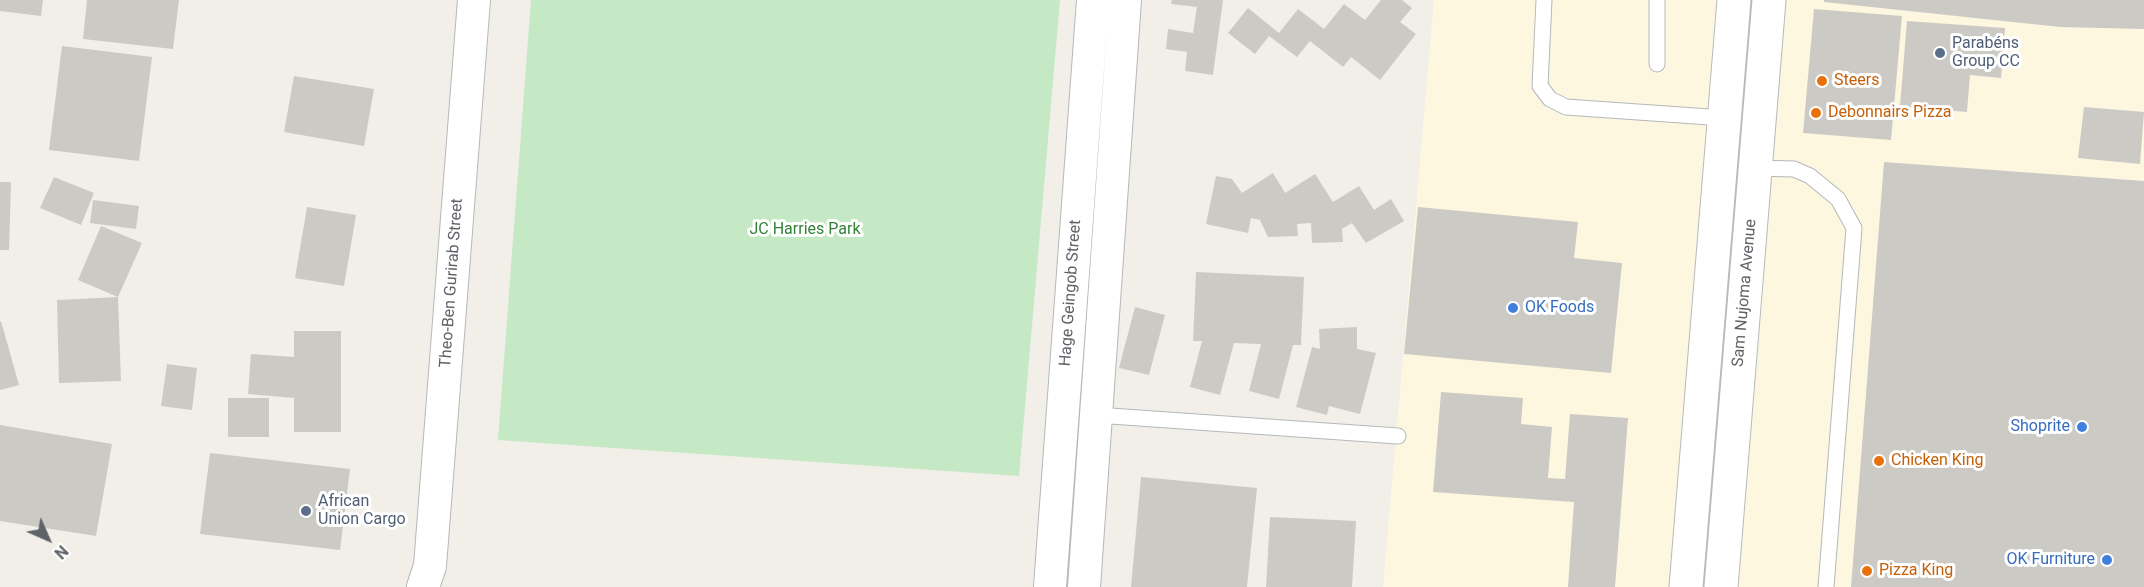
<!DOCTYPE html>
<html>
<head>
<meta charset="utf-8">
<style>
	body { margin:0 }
	#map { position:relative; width:2144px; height:587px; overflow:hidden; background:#f1efe8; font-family:Roboto,sans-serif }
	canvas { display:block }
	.north { position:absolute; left:18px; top:509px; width:60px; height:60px; -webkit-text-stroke:4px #fff; paint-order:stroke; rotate:135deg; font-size:16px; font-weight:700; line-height:24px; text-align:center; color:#5f6368 }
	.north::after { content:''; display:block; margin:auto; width:21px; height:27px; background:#5f6368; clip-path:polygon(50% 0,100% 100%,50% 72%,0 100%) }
</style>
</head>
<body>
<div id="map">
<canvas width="2144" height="587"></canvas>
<div class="north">N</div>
</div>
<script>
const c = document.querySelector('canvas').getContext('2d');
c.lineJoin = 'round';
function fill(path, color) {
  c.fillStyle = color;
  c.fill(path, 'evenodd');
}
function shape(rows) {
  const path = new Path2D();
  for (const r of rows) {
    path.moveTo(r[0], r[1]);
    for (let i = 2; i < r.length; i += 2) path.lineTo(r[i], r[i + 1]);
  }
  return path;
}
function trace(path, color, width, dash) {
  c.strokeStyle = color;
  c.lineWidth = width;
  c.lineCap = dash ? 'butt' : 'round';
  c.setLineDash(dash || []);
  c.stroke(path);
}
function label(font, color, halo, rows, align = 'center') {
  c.font = font + ' Roboto,sans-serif';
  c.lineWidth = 6;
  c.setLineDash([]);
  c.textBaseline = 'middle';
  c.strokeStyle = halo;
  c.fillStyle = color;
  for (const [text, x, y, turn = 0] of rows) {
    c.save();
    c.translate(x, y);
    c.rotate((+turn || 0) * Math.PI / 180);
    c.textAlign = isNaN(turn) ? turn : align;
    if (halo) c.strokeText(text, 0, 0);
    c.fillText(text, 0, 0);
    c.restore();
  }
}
fill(shape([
	[1434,0,1718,0,1706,136,1673,587,1383,587],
	[1784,0,2144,0,2144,587,1736,587]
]), '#fef7e0');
fill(shape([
	[531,0,1060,0,1019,476,498,440]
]), '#c5e8c5');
fill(shape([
	[0,0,43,0,41,16,0,11],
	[87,0,179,0,173,49,83,39],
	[1172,0,1223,0,1213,75,1185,71,1187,52,1166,49,1168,29,1193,33,1197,7,1171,4],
	[1381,0,1402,0,1412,8,1400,22,1416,34,1380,80,1351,57,1343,67,1310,41,1297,57,1269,36,1255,54,1228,33,1248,8,1279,33,1298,9,1324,29,1344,4,1365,20],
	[1824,0,2144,0,2144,29,2060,27,1824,2],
	[1814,9,1902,16,1891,140,1803,133],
	[1907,21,2005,28,2001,78,1970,75,1967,112,1900,106],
	[62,46,152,57,139,161,49,150],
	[294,76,374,89,364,146,284,132],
	[2084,107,2144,112,2140,164,2078,158],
	[1884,162,2144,181,2144,587,1851,587],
	[1273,173,1285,193,1315,174,1333,202,1359,186,1374,210,1391,199,1404,221,1366,243,1352,223,1342,229,1343,242,1312,243,1311,223,1297,224,1298,236,1268,237,1260,220,1251,218,1248,233,1206,224,1216,176,1232,179,1242,193],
	[54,177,94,193,81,225,40,208],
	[0,182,11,182,9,250,0,250],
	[93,200,139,206,136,229,90,223],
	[307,207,356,215,344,286,295,278],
	[1418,207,1578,222,1574,258,1622,263,1611,373,1404,354],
	[101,226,142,243,118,297,78,280],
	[1196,272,1304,277,1301,345,1293,345,1279,399,1249,391,1261,344,1234,343,1220,395,1190,387,1202,341,1193,341],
	[118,297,121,381,59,383,57,300],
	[1135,307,1165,315,1149,375,1119,368],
	[1,321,19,385,0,390,0,322],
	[1357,327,1357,349,1376,353,1360,414,1329,406,1327,415,1296,407,1312,347,1320,349,1319,329],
	[294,331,341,331,341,432,294,432,294,398,248,394,251,354,294,357],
	[167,364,197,368,192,410,161,406],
	[1441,392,1523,398,1521,424,1552,427,1548,478,1565,479,1570,414,1628,418,1615,587,1568,587,1574,502,1433,492],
	[228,398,269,398,269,437,228,437],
	[0,425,112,444,96,536,0,521],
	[210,453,350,469,340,550,200,534],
	[1141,477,1257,488,1247,587,1131,587],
	[1270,517,1356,521,1352,587,1266,587]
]), '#cccac5');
const lane = shape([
	[1544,0,1540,86,1550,99,1566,107,1724,118],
	[1657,0,1657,64],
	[1755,168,1794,169,1810,176,1838,199,1854,228,1826,587],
	[1096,415,1398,436]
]);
const street = shape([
	[423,587,430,566,474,0],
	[1050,587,1093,0],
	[1084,587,1125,0]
]);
const secondary = shape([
	[1686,587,1734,0],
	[1721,587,1769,0]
]);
trace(lane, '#b5b8bc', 17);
trace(street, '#b5b8bc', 34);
trace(secondary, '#b6babf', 35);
trace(lane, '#fff', 15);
trace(street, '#fff', 32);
trace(secondary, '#fff', 33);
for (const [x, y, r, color] of [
	[1940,53,6,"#5c6f8a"],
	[1822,81,6,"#e8710a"],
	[1816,113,6,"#e8710a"],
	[1513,308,6,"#3f7fe0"],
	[2082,427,6,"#3f7fe0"],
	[1879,461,6,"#e8710a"],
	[306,511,6,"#5c6f8a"],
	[2107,560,6,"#3f7fe0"],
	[1867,571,6,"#e8710a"]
]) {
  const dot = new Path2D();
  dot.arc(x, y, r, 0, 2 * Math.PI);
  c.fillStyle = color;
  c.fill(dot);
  trace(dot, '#fff', 2);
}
label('16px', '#4e5e75', '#fff', [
	["Parabéns",1952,44],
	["Group CC",1952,62],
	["African",318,502],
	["Union Cargo",318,520]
], 'left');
label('16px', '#c56008', '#fff', [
	["Steers",1834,81],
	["Debonnairs Pizza",1828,113],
	["Chicken King",1891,461],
	["Pizza King",1879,571]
], 'left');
label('16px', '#348238', '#fff', [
	["JC Harries Park",805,230]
]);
label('16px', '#5f6368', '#fff', [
	["Theo-Ben Gurirab Street",452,283,-86],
	["Hage Geingob Street",1071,293,-86],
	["Sam Nujoma Avenue",1745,293,-85]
]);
label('16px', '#366cbe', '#fff', [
	["OK Foods",1525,308,"left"],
	["Shoprite",2070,427],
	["OK Furniture",2095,560]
], 'right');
</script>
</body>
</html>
